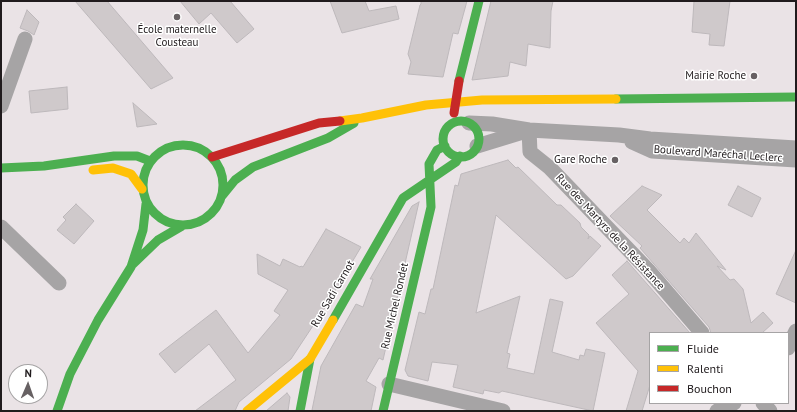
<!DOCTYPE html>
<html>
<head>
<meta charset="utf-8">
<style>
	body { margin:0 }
	#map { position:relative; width:797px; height:412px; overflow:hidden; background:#eae3e6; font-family:"PT Sans",sans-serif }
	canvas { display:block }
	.frame { position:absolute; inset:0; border:2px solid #201b1d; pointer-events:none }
	.legend { position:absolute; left:649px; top:332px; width:140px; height:72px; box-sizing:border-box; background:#fff; border:1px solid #a6a4a5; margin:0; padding:5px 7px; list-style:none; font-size:12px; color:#201b1d }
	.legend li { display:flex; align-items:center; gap:8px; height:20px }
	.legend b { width:20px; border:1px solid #a6a4a5 }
	.north { position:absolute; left:8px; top:364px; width:40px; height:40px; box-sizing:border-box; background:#fff; border:1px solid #a6a4a5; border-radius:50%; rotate:2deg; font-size:11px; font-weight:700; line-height:16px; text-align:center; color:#201b1d }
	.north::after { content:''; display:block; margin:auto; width:14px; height:18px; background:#676163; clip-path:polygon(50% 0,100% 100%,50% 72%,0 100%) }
</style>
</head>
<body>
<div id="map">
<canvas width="797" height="412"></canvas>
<div class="frame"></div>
<ul class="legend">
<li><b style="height:5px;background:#4caf50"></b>Fluide</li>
<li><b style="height:5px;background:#ffc107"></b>Ralenti</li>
<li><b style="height:5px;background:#c62828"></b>Bouchon</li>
</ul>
<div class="north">N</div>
</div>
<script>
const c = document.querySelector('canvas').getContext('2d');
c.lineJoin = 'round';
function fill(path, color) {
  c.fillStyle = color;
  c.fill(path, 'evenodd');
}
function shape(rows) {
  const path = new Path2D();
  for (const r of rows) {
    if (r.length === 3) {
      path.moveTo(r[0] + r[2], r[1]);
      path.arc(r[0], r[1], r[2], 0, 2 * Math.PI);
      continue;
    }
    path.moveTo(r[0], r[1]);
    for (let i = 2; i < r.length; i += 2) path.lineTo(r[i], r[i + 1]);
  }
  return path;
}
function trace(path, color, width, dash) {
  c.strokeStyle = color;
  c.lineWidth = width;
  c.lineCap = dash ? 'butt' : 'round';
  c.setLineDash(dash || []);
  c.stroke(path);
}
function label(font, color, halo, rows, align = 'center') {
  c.font = font + ' "PT Sans",sans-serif';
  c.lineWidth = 3;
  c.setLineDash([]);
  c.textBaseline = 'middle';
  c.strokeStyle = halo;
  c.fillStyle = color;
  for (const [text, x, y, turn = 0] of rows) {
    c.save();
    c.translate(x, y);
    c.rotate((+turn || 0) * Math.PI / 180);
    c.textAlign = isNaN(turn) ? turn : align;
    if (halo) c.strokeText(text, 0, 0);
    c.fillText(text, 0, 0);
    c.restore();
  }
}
const building = shape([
	[75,1,107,1,173,78,151,89,75,1],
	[180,1,230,1,254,29,237,43,211,13,199,24,180,1],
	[330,1,365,1,369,11,396,6,399,19,342,33,330,1],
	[421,1,467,1,458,34,453,33,443,77,408,74,411,62,408,54,420,5,421,4,421,1],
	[491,1,553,1,551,11,550,48,528,44,526,66,510,62,508,76,472,80,491,1],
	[694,1,730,1,724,46,709,45,710,34,692,32,694,1],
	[27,10,39,22,34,35,28,31,20,28,27,10],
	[67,87,68,109,31,113,29,91,67,87],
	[133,103,157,124,137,127,133,103],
	[508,160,516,168,518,167,557,205,561,205,580,223,581,227,589,235,588,239,590,236,601,246,573,276,566,279,496,215,476,313,520,296,507,353,510,354,507,368,534,374,550,299,563,302,552,352,579,360,580,355,584,356,586,349,605,353,593,411,502,391,499,393,484,390,483,394,453,387,458,365,432,362,428,381,408,376,405,370,419,312,425,314,431,289,433,289,455,185,458,186,461,174,508,160],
	[642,186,662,195,647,210,680,243,684,238,689,243,696,233,726,270,717,266,730,280,734,279,743,289,751,323,763,312,773,323,762,333,711,333,709,327,640,248,642,246,610,216,642,186],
	[738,186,761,198,752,217,728,205,738,186],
	[419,202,383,360,379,358,366,381,376,387,371,411,314,411,312,410,321,366,356,304,363,307,373,279,370,279,412,206,419,202],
	[76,204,94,221,74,244,57,230,66,220,63,217,76,204],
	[326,229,361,247,326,306,291,359,239,402,235,411,195,411,236,380,209,344,175,373,159,354,216,310,248,353,280,315,274,311,288,290,258,274,257,254,280,266,283,259,300,267,301,266,303,267,326,229],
	[796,250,796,303,776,294,796,250],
	[627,261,690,333,650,333,650,385,642,411,626,411,638,371,596,323,629,294,612,275,627,261],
	[287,393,290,397,288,411,266,411,287,393]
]);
fill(building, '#cfc9cb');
trace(building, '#bdb8bb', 1);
trace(shape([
	[1,106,25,39],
	[469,123,492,124,529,130,619,135,650,139,796,148],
	[529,130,530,152,550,168,648,270,702,333],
	[632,142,652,151,796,160],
	[477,146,526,131],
	[1,227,59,283],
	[788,348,796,331],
	[389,384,503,411],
	[763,403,770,411],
	[717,411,734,403]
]), '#a6a4a5', 15);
trace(shape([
	[459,81,479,1],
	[616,99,796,97],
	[461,139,18],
	[183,185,40],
	[1,168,44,166,114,156,137,156,150,161],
	[222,196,235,180,253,167,328,138,354,123],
	[132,265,158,240,182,226],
	[333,320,403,198,456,162,460,156],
	[57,411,70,374,98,320,131,267,143,230,146,204],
	[300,411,310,359],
	[383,411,431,207,429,164,437,150,445,146]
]), '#4caf50', 9);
trace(shape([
	[340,121,362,118,426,105,482,100,616,99],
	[93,170,113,168,131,174,142,189],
	[247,411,310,359,333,320]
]), '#ffc107', 9);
trace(shape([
	[212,157,319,123,340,121]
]), '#c62828', 9);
trace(shape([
	[454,113,459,81]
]), '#c62828', 9);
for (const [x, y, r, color] of [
	[177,17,4,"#676163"],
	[754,76,4,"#676163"],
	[615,160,4,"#676163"]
]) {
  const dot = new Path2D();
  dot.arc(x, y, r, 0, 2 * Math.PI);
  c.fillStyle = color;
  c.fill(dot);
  trace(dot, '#fff', 1.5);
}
label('11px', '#201b1d', '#fff', [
	["École maternelle",177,30,"center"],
	["Cousteau",177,43,"center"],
	["Mairie Roche",746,76],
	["Gare Roche",607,160]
], 'right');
label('11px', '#201b1d', '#fff', [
	["Boulevard Maréchal Leclerc",718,154,4],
	["Rue des Martyrs de la Résistance",610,232,47],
	["Rue Sadi Carnot",333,294,-60],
	["Rue Michel Rondet",395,306,-77]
]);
</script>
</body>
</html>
